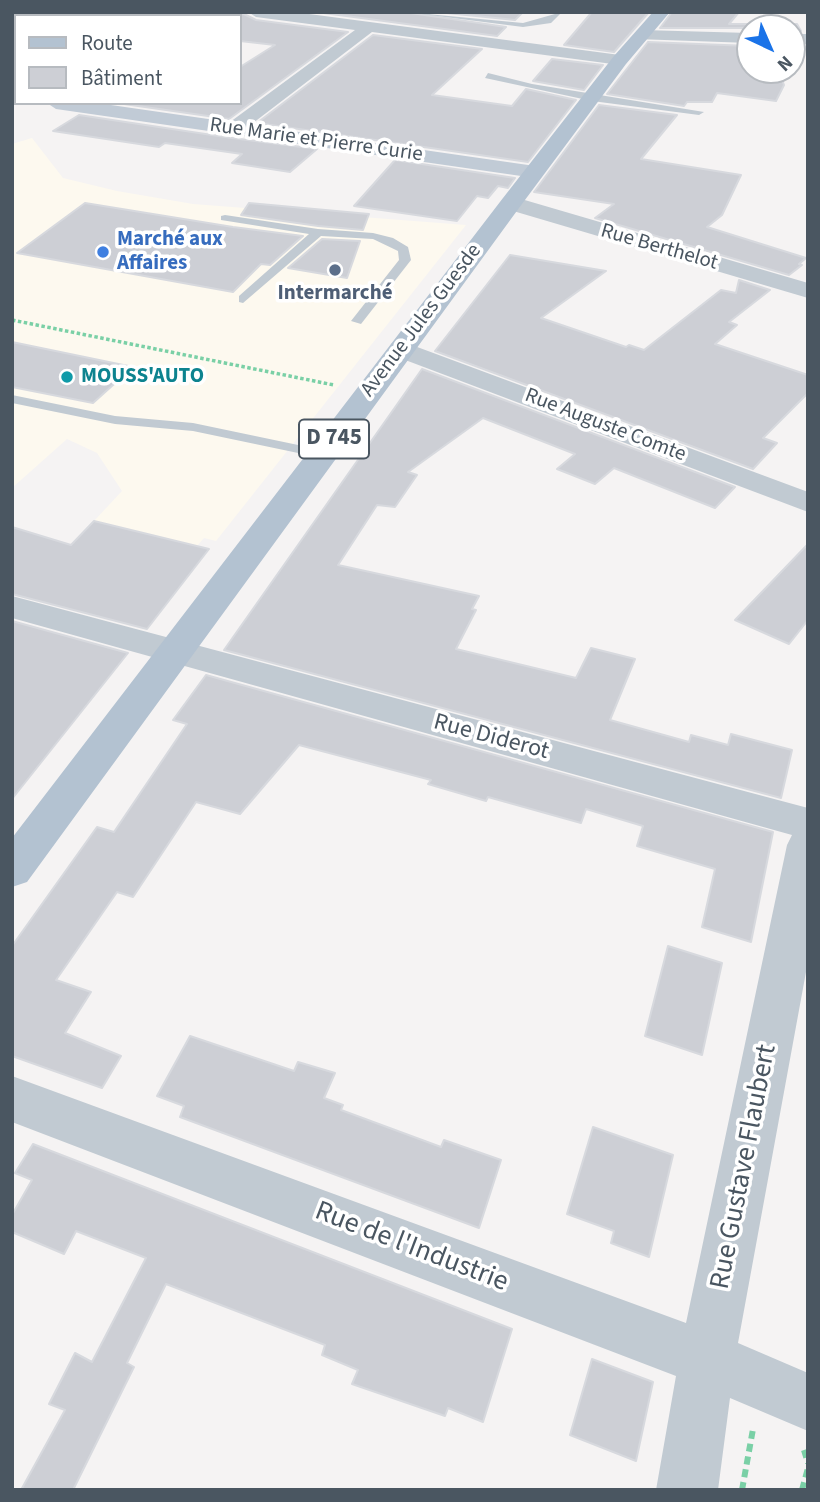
<!DOCTYPE html>
<html>
<head>
<meta charset="utf-8">
<style>
	body { margin:0 }
	#map { position:relative; width:820px; height:1502px; overflow:hidden; background:#f5f3f3; font-family:"Source Sans 3",sans-serif }
	canvas { display:block }
	.frame { position:absolute; inset:0; border:14px solid #4a5661; pointer-events:none }
	.legend { position:absolute; left:14px; top:14px; width:228px; height:91px; box-sizing:border-box; background:#fff; border:2px solid #b7bbc0; margin:0; padding:9px 12px; list-style:none; font-size:21px; color:#4a5661 }
	.legend li { display:flex; align-items:center; gap:14px; height:35px }
	.legend b { width:35px; border:2px solid #b7bbc0 }
	.north { position:absolute; left:736px; top:14px; width:70px; height:70px; box-sizing:border-box; background:#fff; border:2px solid #b7bbc0; border-radius:50%; rotate:136deg; font-size:19px; font-weight:700; line-height:28px; text-align:center; color:#4a5661 }
	.north::after { content:''; display:block; margin:auto; width:24px; height:32px; background:#1a73e8; clip-path:polygon(50% 0,100% 100%,50% 72%,0 100%) }
</style>
</head>
<body>
<div id="map">
<canvas width="820" height="1502"></canvas>
<div class="frame"></div>
<ul class="legend">
<li><b style="height:9px;background:#b3c2d1"></b>Route</li>
<li><b style="height:19px;background:#cdcfd5"></b>Bâtiment</li>
</ul>
<div class="north">N</div>
</div>
<script>
const c = document.querySelector('canvas').getContext('2d');
c.lineJoin = 'round';
function fill(path, color) {
  c.fillStyle = color;
  c.fill(path, 'evenodd');
}
function shape(rows) {
  const path = new Path2D();
  for (const r of rows) {
    path.moveTo(r[0], r[1]);
    for (let i = 2; i < r.length; i += 2) path.lineTo(r[i], r[i + 1]);
  }
  return path;
}
function trace(path, color, width, dash) {
  c.strokeStyle = color;
  c.lineWidth = width;
  c.lineCap = dash ? 'butt' : 'round';
  c.setLineDash(dash || []);
  c.stroke(path);
}
function label(font, color, halo, rows, align = 'center') {
  c.font = font + ' "Source Sans 3",sans-serif';
  c.lineWidth = 7;
  c.setLineDash([]);
  c.textBaseline = 'middle';
  c.strokeStyle = halo;
  c.fillStyle = color;
  for (const [text, x, y, turn = 0] of rows) {
    c.save();
    c.translate(x, y);
    c.rotate((+turn || 0) * Math.PI / 180);
    c.textAlign = isNaN(turn) ? turn : align;
    if (halo) c.strokeText(text, 0, 0);
    c.fillText(text, 0, 0);
    c.restore();
  }
}
fill(shape([
	[32,138,63,178,117,191,193,204,466,225,216,541,204,538,197,546,94,521,122,491,97,453,67,439,12,488,12,144]
]), '#fdf9ef');
const building = shape([
	[240,12,256,20,348,32,229,119,117,103,240,103,240,67,275,45,240,41,240,12],
	[316,12,404,12,506,27,497,36,316,12],
	[437,12,523,12,515,20,437,12],
	[592,12,649,12,614,52,564,45,592,12],
	[672,12,739,12,729,24,797,24,801,31,792,31,792,28,660,28,672,12],
	[373,35,482,49,432,95,512,106,526,89,576,100,528,162,257,123,373,35],
	[648,42,750,46,750,70,792,70,792,47,805,47,791,73,779,72,784,85,776,101,717,93,712,102,687,102,684,106,607,94,648,42],
	[552,59,603,65,584,90,533,81,552,59],
	[599,105,677,115,641,159,741,175,722,215,707,227,806,258,799,264,802,265,789,275,595,218,614,204,534,192,599,105],
	[79,115,232,138,317,149,290,172,232,163,242,154,165,143,159,147,53,131,79,115],
	[395,160,515,178,508,188,498,186,488,198,477,196,457,221,354,206,395,160],
	[85,203,233,227,303,236,270,265,261,264,233,292,17,253,85,203],
	[249,203,369,214,363,230,318,226,241,215,249,203],
	[322,239,360,241,347,278,288,268,322,239],
	[510,255,606,271,541,318,626,347,629,345,644,350,721,290,736,293,739,280,770,290,729,322,737,325,715,344,808,375,808,393,763,438,777,443,753,469,435,351,510,255],
	[12,342,133,367,93,403,12,387,12,342],
	[422,369,735,487,715,508,614,468,595,484,557,469,575,454,483,418,408,472,417,475,395,507,377,505,338,565,479,596,472,609,476,610,456,649,576,678,591,648,635,659,610,720,689,742,691,735,728,745,731,734,792,750,781,798,224,650,422,369],
	[94,521,209,549,147,629,12,594,12,527,71,545,94,521],
	[808,544,808,620,789,644,735,620,808,544],
	[12,621,128,653,12,799,12,621],
	[206,675,773,832,751,942,702,927,715,869,637,846,643,826,586,809,581,823,488,797,486,801,428,784,431,780,299,745,240,814,196,802,133,897,117,892,56,980,91,992,65,1033,121,1056,102,1088,12,1056,12,946,97,827,114,832,187,724,173,720,206,675],
	[668,946,722,963,702,1055,645,1036,668,946],
	[190,1036,294,1071,298,1062,335,1073,324,1098,343,1105,341,1110,441,1147,444,1140,501,1160,479,1228,180,1117,184,1106,157,1096,190,1036],
	[593,1127,673,1155,649,1257,611,1243,614,1231,567,1214,593,1127],
	[33,1144,512,1329,483,1422,448,1408,445,1416,352,1384,358,1370,322,1355,325,1345,166,1284,127,1363,134,1367,73,1490,21,1490,65,1410,49,1404,75,1353,92,1362,146,1258,76,1231,64,1254,12,1232,12,1215,32,1180,15,1173,33,1144],
	[592,1359,653,1382,636,1461,570,1435,592,1359]
]);
fill(building, '#cdcfd5');
trace(building, '#d7d9de', 2);
trace(shape([
	[12,320,334,385]
]), '#7ad0a6', 3.5, [3.5, 2.5]);
trace(shape([
	[804,1450,808,1463],
	[742,1490,753,1429],
	[802,1490,808,1468]
]), '#7ad0a6', 6, [8, 5]);
fill(shape([
	[406,12,523,23,562,12,551,23,523,27,406,12],
	[488,73,532,84,704,112,699,115,592,101,485,78,488,73],
	[225,215,318,229,373,233,393,238,408,247,411,260,361,324,351,321,399,260,398,251,373,239,321,236,243,303,239,302,239,296,309,234,221,220,221,216,225,215],
	[12,395,115,416,193,423,322,450,329,454,322,458,193,431,115,424,12,403,12,395]
]), '#c1cad2');
fill(shape([
	[248,12,294,12,620,55,629,60,620,65,372,32,240,133,233,135,226,133,223,129,226,125,355,30,256,17,248,12],
	[642,30,750,33,750,43,636,39,636,31,642,30],
	[792,34,808,34,808,44,792,44,792,34],
	[511,196,808,283,808,298,503,208,500,203,511,196],
	[401,341,808,492,808,512,392,355,388,349,392,343,401,341],
	[12,596,808,808,808,961,738,1343,808,1373,808,1431,730,1398,718,1490,656,1490,676,1376,12,1122,12,1076,686,1323,787,845,792,835,12,618,12,596]
]), '#c1cad2');
fill(shape([
	[12,92,16,92,17,103,12,103,12,92],
	[47,103,97,103,535,166,545,172,535,178,56,109,47,103]
]), '#c1cbd6');
fill(shape([
	[653,12,670,12,626,64,519,208,27,882,12,887,12,838,503,198,614,56,653,12]
]), '#b3c2d1');
for (const [x, y, r, color] of [
	[103,252,7,"#3f7fe0"],
	[335,270,7,"#5c6f8a"],
	[67,377,7,"#0f9aa8"]
]) {
  const dot = new Path2D();
  dot.arc(x, y, r, 0, 2 * Math.PI);
  c.fillStyle = color;
  c.fill(dot);
  trace(dot, '#fff', 2.5);
}
label('21px', '#4a5661', '#fff', [
	["Rue Marie et Pierre Curie",316,141,8],
	["Rue Berthelot",659,248,16],
	["Avenue Jules Guesde",422,321,-53],
	["Rue Auguste Comte",605,426,21]
]);
label('bold 21px', '#366cbe', '#fff', [
	["Marché aux",117,240],
	["Affaires",117,264]
], 'left');
label('bold 21px', '#4e5e75', '#fff', [
	["Intermarché",335,294]
]);
label('bold 21px', '#0d838f', '#fff', [
	["MOUSS'AUTO",81,377]
], 'left');
for (const [x, y, w] of [
	[334,439,70]
]) {
  const box = new Path2D();
  box.roundRect(x - w / 2, y - 19.5, w, 39, 5);
  c.fillStyle = '#fff';
  c.fill(box);
  trace(box, '#4a5661', 2);
}
label('bold 23px', '#4a5661', null, [
	["D 745",334,439]
]);
label('24px', '#4a5661', '#fff', [
	["Rue Diderot",491,738,15]
]);
label('28px', '#4a5661', '#fff', [
	["Rue Gustave Flaubert",745,1167,-79],
	["Rue de l'Industrie",411,1248,21]
]);
</script>
</body>
</html>
